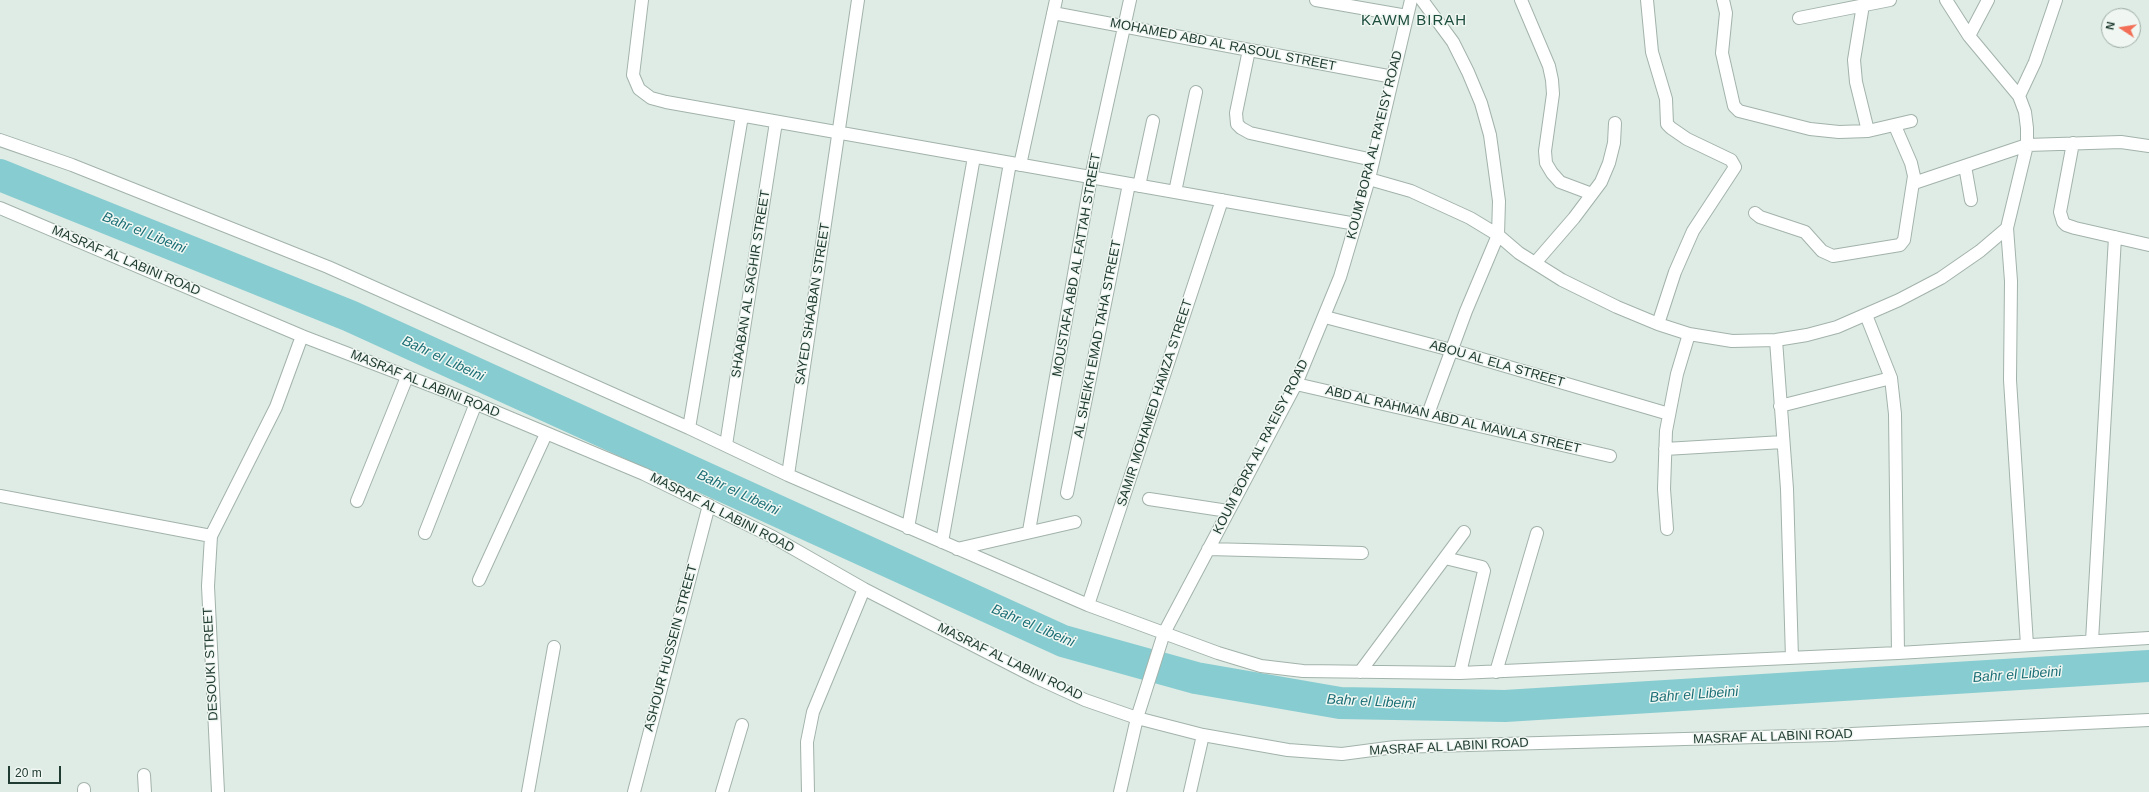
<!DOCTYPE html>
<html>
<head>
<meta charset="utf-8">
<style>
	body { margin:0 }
	#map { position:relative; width:2149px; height:792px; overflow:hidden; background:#dfebe5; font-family:Helvetica,sans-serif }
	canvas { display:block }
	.north { position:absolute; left:2101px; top:8px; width:40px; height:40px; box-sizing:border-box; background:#f0f7f3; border:1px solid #9daca5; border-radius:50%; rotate:282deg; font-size:11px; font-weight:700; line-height:16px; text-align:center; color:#203b31 }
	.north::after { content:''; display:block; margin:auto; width:14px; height:18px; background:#f26e56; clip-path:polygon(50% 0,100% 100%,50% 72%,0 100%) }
	.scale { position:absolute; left:8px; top:766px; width:53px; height:18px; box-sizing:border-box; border:2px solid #203b31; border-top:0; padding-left:5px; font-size:12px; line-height:14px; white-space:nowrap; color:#203b31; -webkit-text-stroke:3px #f0f7f3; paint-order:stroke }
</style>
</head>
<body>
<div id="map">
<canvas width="2149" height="792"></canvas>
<div class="north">N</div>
<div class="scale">20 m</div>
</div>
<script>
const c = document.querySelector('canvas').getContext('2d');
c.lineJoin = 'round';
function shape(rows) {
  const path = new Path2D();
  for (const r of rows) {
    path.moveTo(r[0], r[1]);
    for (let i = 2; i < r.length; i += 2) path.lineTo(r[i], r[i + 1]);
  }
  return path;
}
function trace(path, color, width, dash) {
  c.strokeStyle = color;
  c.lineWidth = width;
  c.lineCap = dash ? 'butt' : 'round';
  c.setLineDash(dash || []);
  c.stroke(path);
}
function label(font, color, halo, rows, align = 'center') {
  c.font = font + ' Helvetica,sans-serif';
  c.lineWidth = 3;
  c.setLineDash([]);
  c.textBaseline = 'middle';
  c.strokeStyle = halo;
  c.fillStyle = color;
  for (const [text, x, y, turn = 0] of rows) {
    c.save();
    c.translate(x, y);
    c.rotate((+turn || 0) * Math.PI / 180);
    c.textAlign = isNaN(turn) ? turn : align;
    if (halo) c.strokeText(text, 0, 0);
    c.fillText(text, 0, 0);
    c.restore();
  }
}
trace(shape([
	[0,175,350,316,1063,641,1196,678,1340,703,1505,706,2149,666]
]), '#87ccd0', 32);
const minor = shape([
	[642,0,633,75,639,89,651,98,666,102,1356,224],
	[1316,0,1407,16],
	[1422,0,1453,42,1468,72,1481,103,1490,135,1499,201,1498,235,1466,311,1428,414],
	[1521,0,1549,66,1552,80,1553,94,1545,151,1546,163,1552,173,1560,182,1592,194],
	[1647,0,1652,52,1666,99,1667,124,1671,128,1687,139,1731,160,1735,167,1693,231,1675,272,1658,324],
	[1723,0,1726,13,1722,53,1734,106,1739,111,1810,129,1839,132,1868,131,1911,121],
	[1946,0,1969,36,2019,96,2025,112,2027,128,2027,145,2007,228,2011,281,2010,380,2027,645],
	[1863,5,1854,60,1856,82,1868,131],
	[1053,13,1393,77],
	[1799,18,1890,0],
	[1969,36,1988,0],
	[1249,50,1236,113,1237,124,1241,128,1250,133,1373,160],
	[2019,96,2035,62,2056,0],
	[0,140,72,165,328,267,689,428,788,475,1088,605,1218,653,1261,666,1303,671,1460,673,1898,653,2149,638],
	[2073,143,2060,212,2063,222,2066,225,2075,228,2149,245],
	[1020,165,1056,0],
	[1965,166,1971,200],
	[1369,179,1411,191,1470,218,1498,235,1519,253,1562,280,1617,307,1658,324,1689,334,1732,341,1776,340,1807,335,1837,327,1899,300,1941,278,1980,251,2007,228],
	[1914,183,2027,145,2121,142,2149,146],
	[1139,186,1153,121],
	[1175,192,1196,92],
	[0,208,302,336,453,394,644,474,773,537,864,589,1037,678,1085,700,1137,718,1203,735,1288,750,1342,754,1395,747,1830,735,2149,720],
	[1755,213,1760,217,1805,232,1822,251,1833,256,1900,245,1904,240,1914,176,1911,163,1895,126],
	[1535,263,1574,218,1601,182,1609,163,1614,143,1615,123],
	[1866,315,1891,378,1895,414,1898,653],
	[1325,317,1451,350,1669,414],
	[1776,340,1787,489,1792,658],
	[1296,384,1610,456],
	[1780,406,1891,378],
	[689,428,742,116],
	[726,445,776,122],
	[1665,449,1783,442],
	[788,475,858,0],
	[1067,493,1129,184],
	[0,496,211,536],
	[1149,499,1228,511],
	[357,501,407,377],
	[908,528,974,157],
	[1667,529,1664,489,1666,431,1677,374,1689,334],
	[1029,531,1091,177,1130,0],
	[425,533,476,403],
	[942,542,1010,163],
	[957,549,1075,522],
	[1208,549,1362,553],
	[1445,558,1482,567,1484,571,1460,673],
	[479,580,546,434],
	[1088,605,1222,200],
	[2092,641,2115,237],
	[1360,672,1464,532],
	[1496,672,1537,533],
	[144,775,145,792],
	[84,789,84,792],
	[218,792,208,586,211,536,276,407,302,336],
	[528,792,554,647],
	[634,792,709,505],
	[722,792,742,725],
	[808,792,807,742,813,712,864,589],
	[1120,792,1137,718,1164,633,1296,384,1340,277,1369,179,1411,0],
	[1190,792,1203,735]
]);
trace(minor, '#a2b3ab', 14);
trace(minor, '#fff', 12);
label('13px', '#203b31', '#f0f7f3', [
	["MOHAMED ABD AL RASOUL STREET",1223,45,11],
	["KOUM BORA AL RA'EISY ROAD",1375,145,-76],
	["MASRAF AL LABINI ROAD",126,261,23],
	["MOUSTAFA ABD AL FATTAH STREET",1077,265,-80],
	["SHAABAN AL SAGHIR STREET",751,284,-81],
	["SAYED SHAABAN STREET",813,304,-81],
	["AL SHEIKH EMAD TAHA STREET",1098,339,-79],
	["ABOU AL ELA STREET",1497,364,16],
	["MASRAF AL LABINI ROAD",425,384,22],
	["SAMIR MOHAMED HAMZA STREET",1155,403,-72],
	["ABD AL RAHMAN ABD AL MAWLA STREET",1453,420,13],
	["KOUM BORA AL RA'EISY ROAD",1261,447,-63],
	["MASRAF AL LABINI ROAD",722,513,27],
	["ASHOUR HUSSEIN STREET",671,648,-75],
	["MASRAF AL LABINI ROAD",1010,662,26],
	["DESOUKI STREET",211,664,-93],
	["MASRAF AL LABINI ROAD",1773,737,-2],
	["MASRAF AL LABINI ROAD",1449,747,-3]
]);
label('italic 14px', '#1b6f76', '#f0f7f3', [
	["Bahr el Libeini",144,233,22],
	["Bahr el Libeini",443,359,25],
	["Bahr el Libeini",738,493,25],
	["Bahr el Libeini",1033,626,23],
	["Bahr el Libeini",2017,675,-4],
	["Bahr el Libeini",1694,695,-4],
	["Bahr el Libeini",1371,702,3]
]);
c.letterSpacing = '1px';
label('15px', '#1c4d3d', '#f0f7f3', [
	["KAWM BIRAH",1414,21]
]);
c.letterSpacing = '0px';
</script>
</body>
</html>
